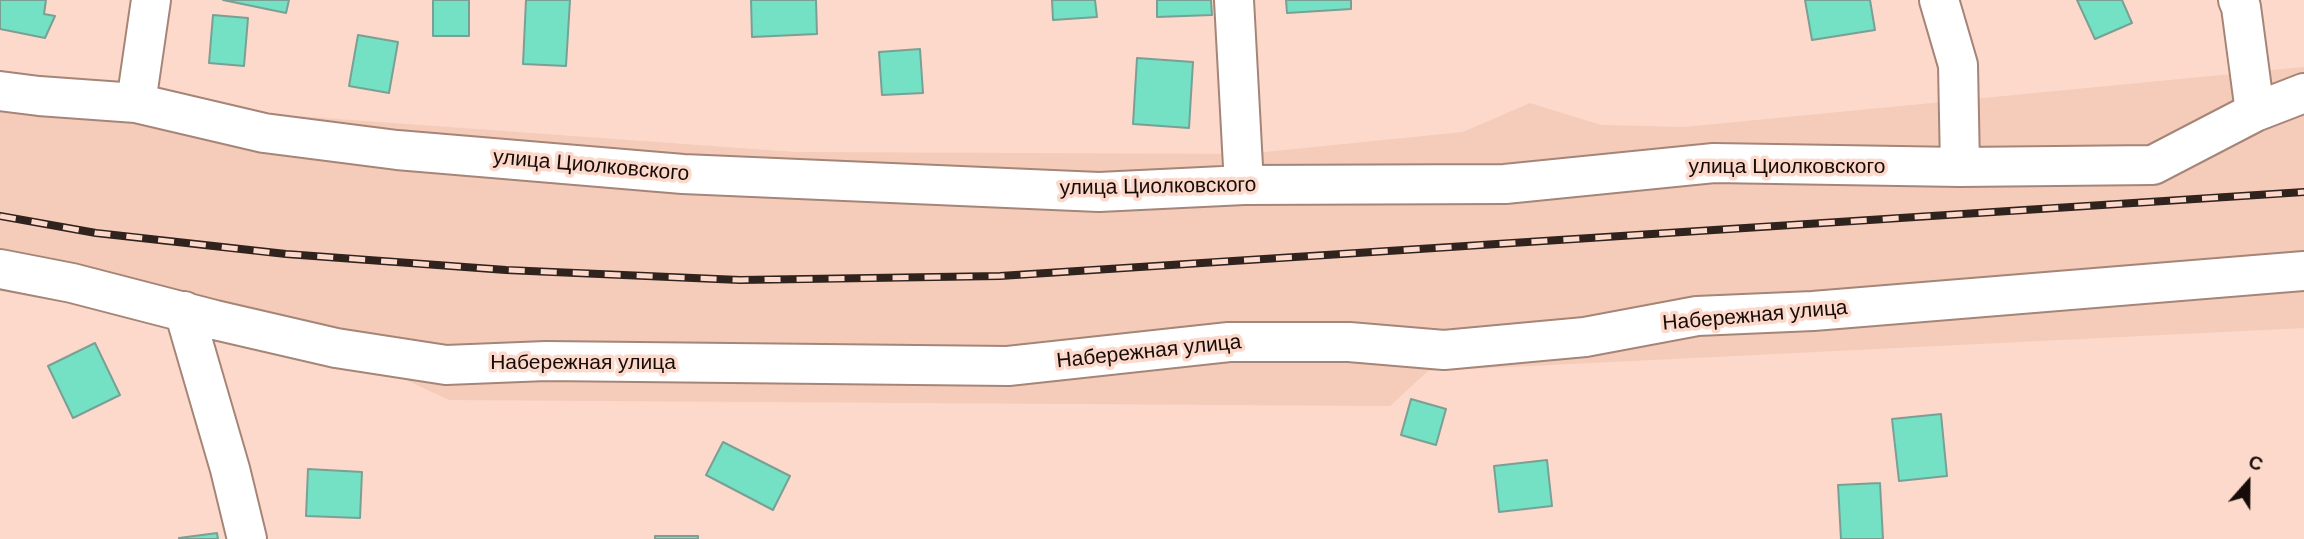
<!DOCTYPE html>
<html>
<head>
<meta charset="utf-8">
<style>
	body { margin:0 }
	#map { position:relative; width:2304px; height:539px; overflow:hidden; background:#fcd9cb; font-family:Arial,sans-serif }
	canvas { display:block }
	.north { position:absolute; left:2213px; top:448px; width:70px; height:70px; -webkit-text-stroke:5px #fcd9cb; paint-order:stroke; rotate:21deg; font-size:19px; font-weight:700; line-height:28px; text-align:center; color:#170c07 }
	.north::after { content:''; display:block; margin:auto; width:24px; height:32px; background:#170c07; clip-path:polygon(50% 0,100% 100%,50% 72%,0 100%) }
</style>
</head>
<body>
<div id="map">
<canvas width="2304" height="539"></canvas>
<div class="north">С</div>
</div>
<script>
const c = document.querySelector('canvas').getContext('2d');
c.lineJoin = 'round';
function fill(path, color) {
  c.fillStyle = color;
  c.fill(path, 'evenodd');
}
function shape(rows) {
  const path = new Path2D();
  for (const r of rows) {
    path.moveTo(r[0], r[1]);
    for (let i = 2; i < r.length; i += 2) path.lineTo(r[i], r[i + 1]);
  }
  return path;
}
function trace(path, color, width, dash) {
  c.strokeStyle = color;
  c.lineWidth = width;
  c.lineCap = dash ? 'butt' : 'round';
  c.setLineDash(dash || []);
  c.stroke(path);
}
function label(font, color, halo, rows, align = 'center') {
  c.font = font + ' Arial,sans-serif';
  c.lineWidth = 7;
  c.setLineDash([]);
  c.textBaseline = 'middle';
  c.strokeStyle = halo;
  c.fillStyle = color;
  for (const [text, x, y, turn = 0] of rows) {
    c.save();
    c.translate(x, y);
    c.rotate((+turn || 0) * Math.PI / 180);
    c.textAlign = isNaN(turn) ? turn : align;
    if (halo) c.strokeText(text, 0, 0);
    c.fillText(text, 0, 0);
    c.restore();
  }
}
fill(shape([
	[2304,67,2304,328,1428,371,1390,406,449,400,282,322,0,257,0,73,157,106,795,152,1245,154,1463,132,1530,103,1601,125,1684,127]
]), '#f5cbba');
const building = shape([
	[0,0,46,0,44,14,55,16,45,38,0,29,0,0],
	[223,0,289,0,286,13,223,0],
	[433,0,469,0,469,36,433,36,433,0],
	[526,0,570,0,566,66,523,64,526,0],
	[751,0,816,0,817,34,752,37,751,0],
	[1052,0,1095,0,1097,17,1053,20,1052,0],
	[1157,0,1211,0,1212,15,1157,17,1157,0],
	[1286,0,1351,0,1351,9,1287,13,1286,0],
	[1805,0,1870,0,1875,30,1812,40,1805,0],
	[2077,0,2122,0,2132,23,2095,39,2077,0],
	[213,15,248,18,244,66,209,63,213,15],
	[358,35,398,42,389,93,349,86,358,35],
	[920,49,923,93,882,95,879,52,920,49],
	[1137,58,1193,62,1189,128,1133,124,1137,58],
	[95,343,120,395,73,418,48,366,95,343],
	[1411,399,1446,409,1436,445,1401,435,1411,399],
	[1941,414,1947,476,1899,481,1892,419,1941,414],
	[723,442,790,476,773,510,706,475,723,442],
	[1547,460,1552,506,1499,512,1494,466,1547,460],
	[308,469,362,472,360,518,306,516,308,469],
	[1880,483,1883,539,1841,539,1838,485,1880,483],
	[217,533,218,539,179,539,179,538,217,533],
	[655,536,698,536,698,539,655,539,655,536]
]);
fill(building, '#74e0c4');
trace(building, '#7aa095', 2);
const minor = shape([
	[1234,0,1244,185],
	[1939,0,1958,65,1960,167],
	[2238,0,2241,7,2255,112],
	[0,91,39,96,136,103,264,133,397,150,683,174,1099,192,1244,185,1505,184,1714,163,1960,167,2153,165,2255,112,2304,93],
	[136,103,151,0],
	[0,269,72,283,215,320,336,348,446,365,546,361,1008,366,1229,342,1349,342,1444,350,1585,337,1697,316,1813,311,2304,271],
	[184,311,230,469,247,539]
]);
trace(minor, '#a58578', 42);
trace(minor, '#fff', 38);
const rail = shape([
	[0,216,96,233,286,254,506,270,740,280,1000,276,2304,192]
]);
trace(rail, '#30221c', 8);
trace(rail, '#fcd9cb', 5, [16]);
label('21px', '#170c07', '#fcd9cb', [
	["улица Циолковского",591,166,5],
	["улица Циолковского",1787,167],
	["улица Циолковского",1158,187,-1],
	["Набережная улица",1755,316,-5],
	["Набережная улица",1149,352,-6],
	["Набережная улица",583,363]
]);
</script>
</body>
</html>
